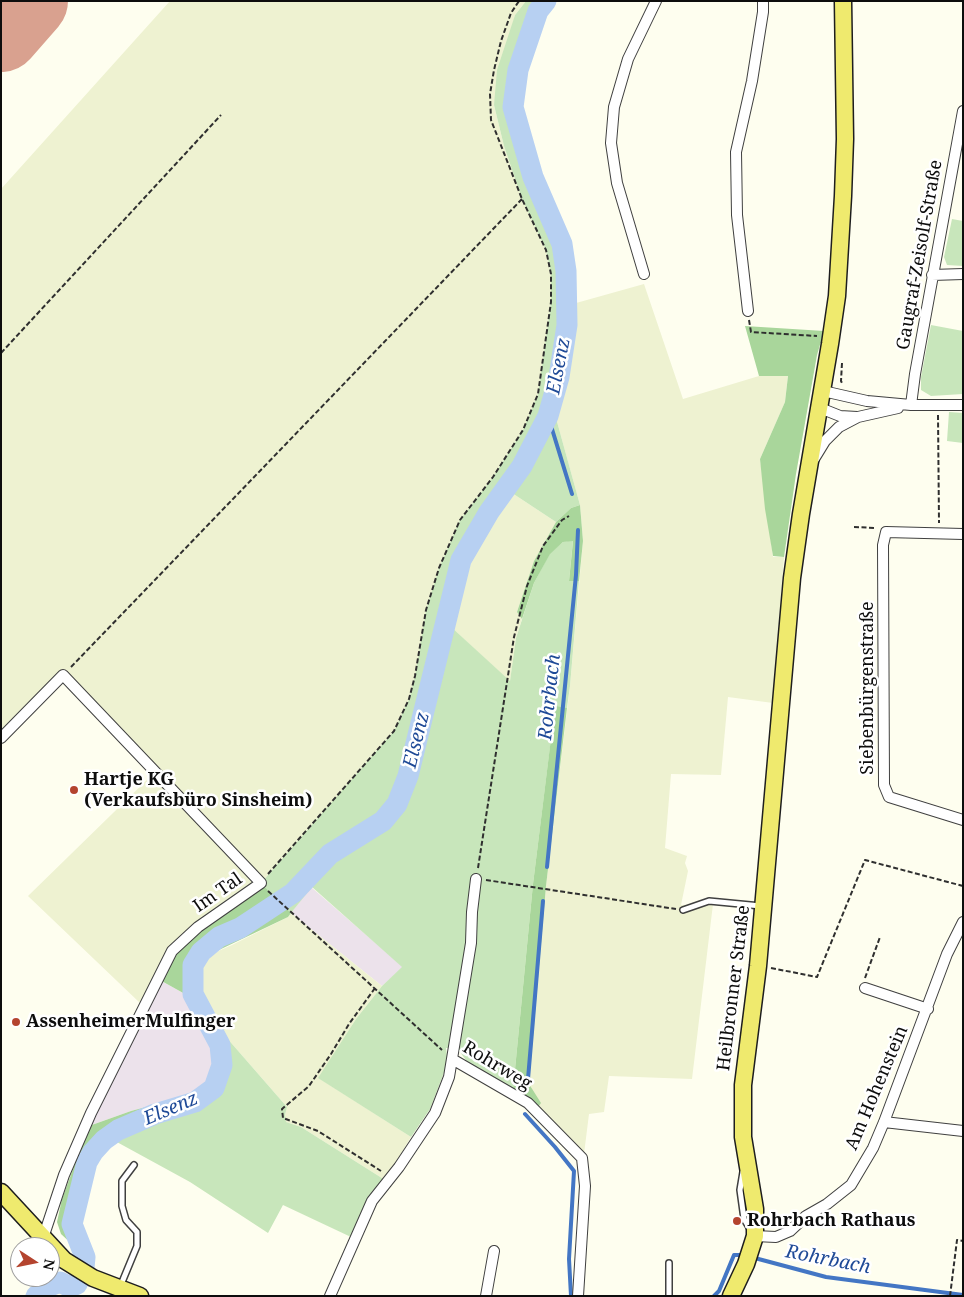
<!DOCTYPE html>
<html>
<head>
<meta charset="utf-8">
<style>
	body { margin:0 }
	#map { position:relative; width:964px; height:1297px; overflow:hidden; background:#fefeef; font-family:"Noto Serif",serif }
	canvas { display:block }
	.frame { position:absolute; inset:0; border:2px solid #0d0d0d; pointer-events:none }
	.north { position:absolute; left:10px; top:1237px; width:50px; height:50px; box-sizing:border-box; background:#fff; border:1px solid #9e9e9e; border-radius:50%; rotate:101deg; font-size:14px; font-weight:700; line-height:20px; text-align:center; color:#0d0d0d }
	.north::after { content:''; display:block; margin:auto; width:18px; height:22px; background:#b4442f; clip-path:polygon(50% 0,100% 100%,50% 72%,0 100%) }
</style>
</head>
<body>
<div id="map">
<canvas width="964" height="1297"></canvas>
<div class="frame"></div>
<div class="north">N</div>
</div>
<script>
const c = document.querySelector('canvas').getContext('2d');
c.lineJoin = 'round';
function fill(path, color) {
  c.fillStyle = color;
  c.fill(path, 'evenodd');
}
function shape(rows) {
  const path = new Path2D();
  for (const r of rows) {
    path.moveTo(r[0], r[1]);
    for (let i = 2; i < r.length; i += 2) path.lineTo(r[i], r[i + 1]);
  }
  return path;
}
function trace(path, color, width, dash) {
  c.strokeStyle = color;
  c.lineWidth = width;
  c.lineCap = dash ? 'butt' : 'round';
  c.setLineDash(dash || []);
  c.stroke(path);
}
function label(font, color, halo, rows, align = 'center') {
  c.font = font + ' "Noto Serif",serif';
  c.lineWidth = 5;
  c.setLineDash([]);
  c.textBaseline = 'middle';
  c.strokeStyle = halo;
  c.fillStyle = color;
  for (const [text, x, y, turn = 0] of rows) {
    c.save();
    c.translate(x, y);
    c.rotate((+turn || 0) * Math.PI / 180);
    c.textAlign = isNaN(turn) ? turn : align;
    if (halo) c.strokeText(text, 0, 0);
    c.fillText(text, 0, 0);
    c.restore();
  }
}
fill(shape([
	[311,887,403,967,382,986,291,913],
	[158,979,185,994,192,1004,217,1058,211,1085,194,1094,131,1111,89,1126,117,1053,140,1003]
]), '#ece2eb');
fill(shape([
	[170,1,526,1,515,15,494,105,504,146,522,199,546,250,551,274,551,302,538,394,523,430,493,477,460,520,439,568,426,610,415,676,409,699,394,731,261,883,158,979,140,1003,28,896,155,772,63,675,1,735,1,189],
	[644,284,683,399,759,376,788,375,785,402,760,459,773,557,784,557,773,703,728,697,721,775,671,774,665,848,687,856,685,863,688,871,681,905,713,904,692,1079,609,1076,604,1112,589,1114,584,1154,538,1107,529,1084,546,886,570,686,583,541,580,505,556,418,563,380,569,305],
	[509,491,556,522,534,561,517,612,522,619,516,638,510,682,449,625,465,568],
	[291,913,382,986,356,1019,319,1078,411,1137,385,1180,301,1127,286,1122,285,1115,287,1107,226,1037,195,982,198,960,232,945,288,917]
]), '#eef2d1');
fill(shape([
	[526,1,548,1,540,12,521,72,515,106,534,174,565,245,569,278,569,305,563,380,556,418,580,505,571,508,556,522,509,491,465,568,449,625,510,681,516,638,534,583,550,553,563,542,573,540,569,581,579,581,570,686,567,708,555,707,533,884,513,1090,471,1067,457,1048,446,1048,448,1062,430,1109,411,1137,318,1078,356,1019,382,986,402,967,312,887,291,913,261,883,394,731,409,699,415,676,426,610,439,568,460,520,493,477,523,430,538,394,551,302,551,274,546,250,522,199,504,146,494,105,497,70,515,15],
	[952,219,963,221,963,266,947,265,944,257],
	[931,325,963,331,963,394,931,396,921,390,921,377],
	[949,412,963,413,963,443,947,441],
	[226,1037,287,1107,285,1115,286,1122,301,1127,385,1180,351,1237,283,1205,268,1233,190,1182,115,1141,164,1118,195,1110,230,1062]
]), '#c8e6bb');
fill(shape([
	[745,326,824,331,817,355,796,474,784,557,773,556,765,509,760,459,785,402,788,376,759,376],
	[580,505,583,541,579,581,569,581,573,541,563,542,550,554,534,583,522,619,517,612,534,561,556,522,571,508],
	[555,706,567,708,546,886,529,1084,541,1103,538,1107,513,1090,533,884],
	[261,883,291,913,288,917,198,960,195,982,226,1037,230,1062,226,1076,219,1090,210,1101,195,1110,164,1118,118,1139,95,1160,84,1186,74,1230,75,1247,61,1234,57,1222,62,1199,89,1126,131,1111,194,1094,211,1085,214,1075,217,1058,192,1004,185,994,158,979,172,951]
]), '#a9d69b');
trace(shape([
	[548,416,572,494],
	[547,867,576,575,578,530],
	[528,1079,543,901],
	[525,1114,555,1147,574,1171,569,1259,571,1296],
	[751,1257,826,1277,963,1295],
	[714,1296,719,1291,734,1255,745,1255]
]), '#4376c4', 4);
trace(shape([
	[36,1296,50,1286,60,1282,70,1287,77,1284,84,1268,85,1257,72,1224,87,1162,93,1152,104,1140,118,1130,155,1114,195,1102,214,1088,222,1065,220,1045,193,994,193,965,201,952,219,937,240,928,293,893,330,854,383,821,397,804,408,776,461,560,489,512,522,466,548,416,559,377,567,325,566,271,562,244,533,177,513,107,518,70,538,11,546,1]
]), '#b7d0f2', 21);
trace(shape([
	[1,33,29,1]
]), '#d9a18f', 78);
const lane = shape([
	[683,910,709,901,761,906],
	[743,1172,740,1190,744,1219,750,1229],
	[120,1287,137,1246,137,1232,126,1220,122,1206,122,1181,134,1165],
	[669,1296,669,1263]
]);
const street = shape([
	[644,274,617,183,611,143,614,107,628,59,656,1],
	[932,275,963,274],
	[748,311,737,215,736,152,752,81,763,12,763,1],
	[823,391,867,401,911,405,963,405],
	[911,405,915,374,963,111],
	[820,408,840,416,857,417],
	[814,459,825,441,839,427,858,417,898,408],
	[963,534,886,532,883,545,884,785,889,797,963,820],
	[1,738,63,675,261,883,198,927,172,951,91,1113,64,1175,43,1238],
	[865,988,928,1009],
	[452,1059,528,1103,582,1158,585,1186,578,1296],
	[884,1122,963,1131],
	[755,1236,776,1237,790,1231,806,1216,827,1204,851,1185,873,1148,884,1122,947,954,963,922],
	[330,1296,372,1201,399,1167,435,1113,449,1077,471,943,472,912,476,879],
	[486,1296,494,1251]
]);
const primary = shape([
	[1,1192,64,1260,93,1278,140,1296],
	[731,1296,746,1264,755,1236,755,1209,743,1137,743,1085,758,966,792,578,801,514,830,344,837,296,843,196,845,139,843,1]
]);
trace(lane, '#404040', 8);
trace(street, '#404040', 12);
trace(primary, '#1e1e1e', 19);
trace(shape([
	[749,320,751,332,817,336],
	[1,353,221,115],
	[842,363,841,381,843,385],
	[938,415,939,523],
	[854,527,876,528],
	[71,667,522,199],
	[478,868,514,637,527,586,543,546,562,520,569,516],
	[268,874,394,731,409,699,415,676,426,610,439,568,460,520,493,477,523,430,538,394,551,302,551,274,546,250,522,199,491,120,490,94,494,70,501,41,511,13,519,1],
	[486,880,676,909],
	[268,891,442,1050],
	[771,968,817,977,865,860,963,886],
	[865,978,880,937],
	[375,988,349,1024,331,1054,309,1086,282,1109,283,1118,318,1131,381,1171],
	[950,1296,957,1240,963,1241]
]), '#2f2f2f', 2, [5, 2.5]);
trace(lane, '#fff', 5);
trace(street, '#fff', 10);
trace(primary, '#efea6e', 16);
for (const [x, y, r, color] of [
	[74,790,5,"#b4442f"],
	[16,1022,5,"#b4442f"],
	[737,1221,5,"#b4442f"]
]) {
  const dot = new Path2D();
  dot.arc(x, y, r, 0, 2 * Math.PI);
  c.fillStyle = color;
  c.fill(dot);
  trace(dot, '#fff', 2);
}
label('18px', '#0d0d0d', '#fff', [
	["Gaugraf-Zeisolf-Straße",920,255,-80],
	["Siebenbürgenstraße",868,688,-90],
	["Im Tal",218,893,-35],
	["Heilbronner Straße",734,988,-83],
	["Rohrweg",497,1066,31],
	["Am Hohenstein",877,1088,-67]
]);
label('bold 18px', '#0d0d0d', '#fff', [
	["Hartje KG",84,780],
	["(Verkaufsbüro Sinsheim)",84,801],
	["AssenheimerMulfinger",26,1022],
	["Rohrbach Rathaus",747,1221]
], 'left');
label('italic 19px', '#1f4a97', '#fff', [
	["Elsenz",559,366,-79],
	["Rohrbach",550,697,-84],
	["Elsenz",417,740,-76],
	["Elsenz",171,1109,-23],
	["Rohrbach",828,1260,11]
]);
</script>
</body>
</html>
